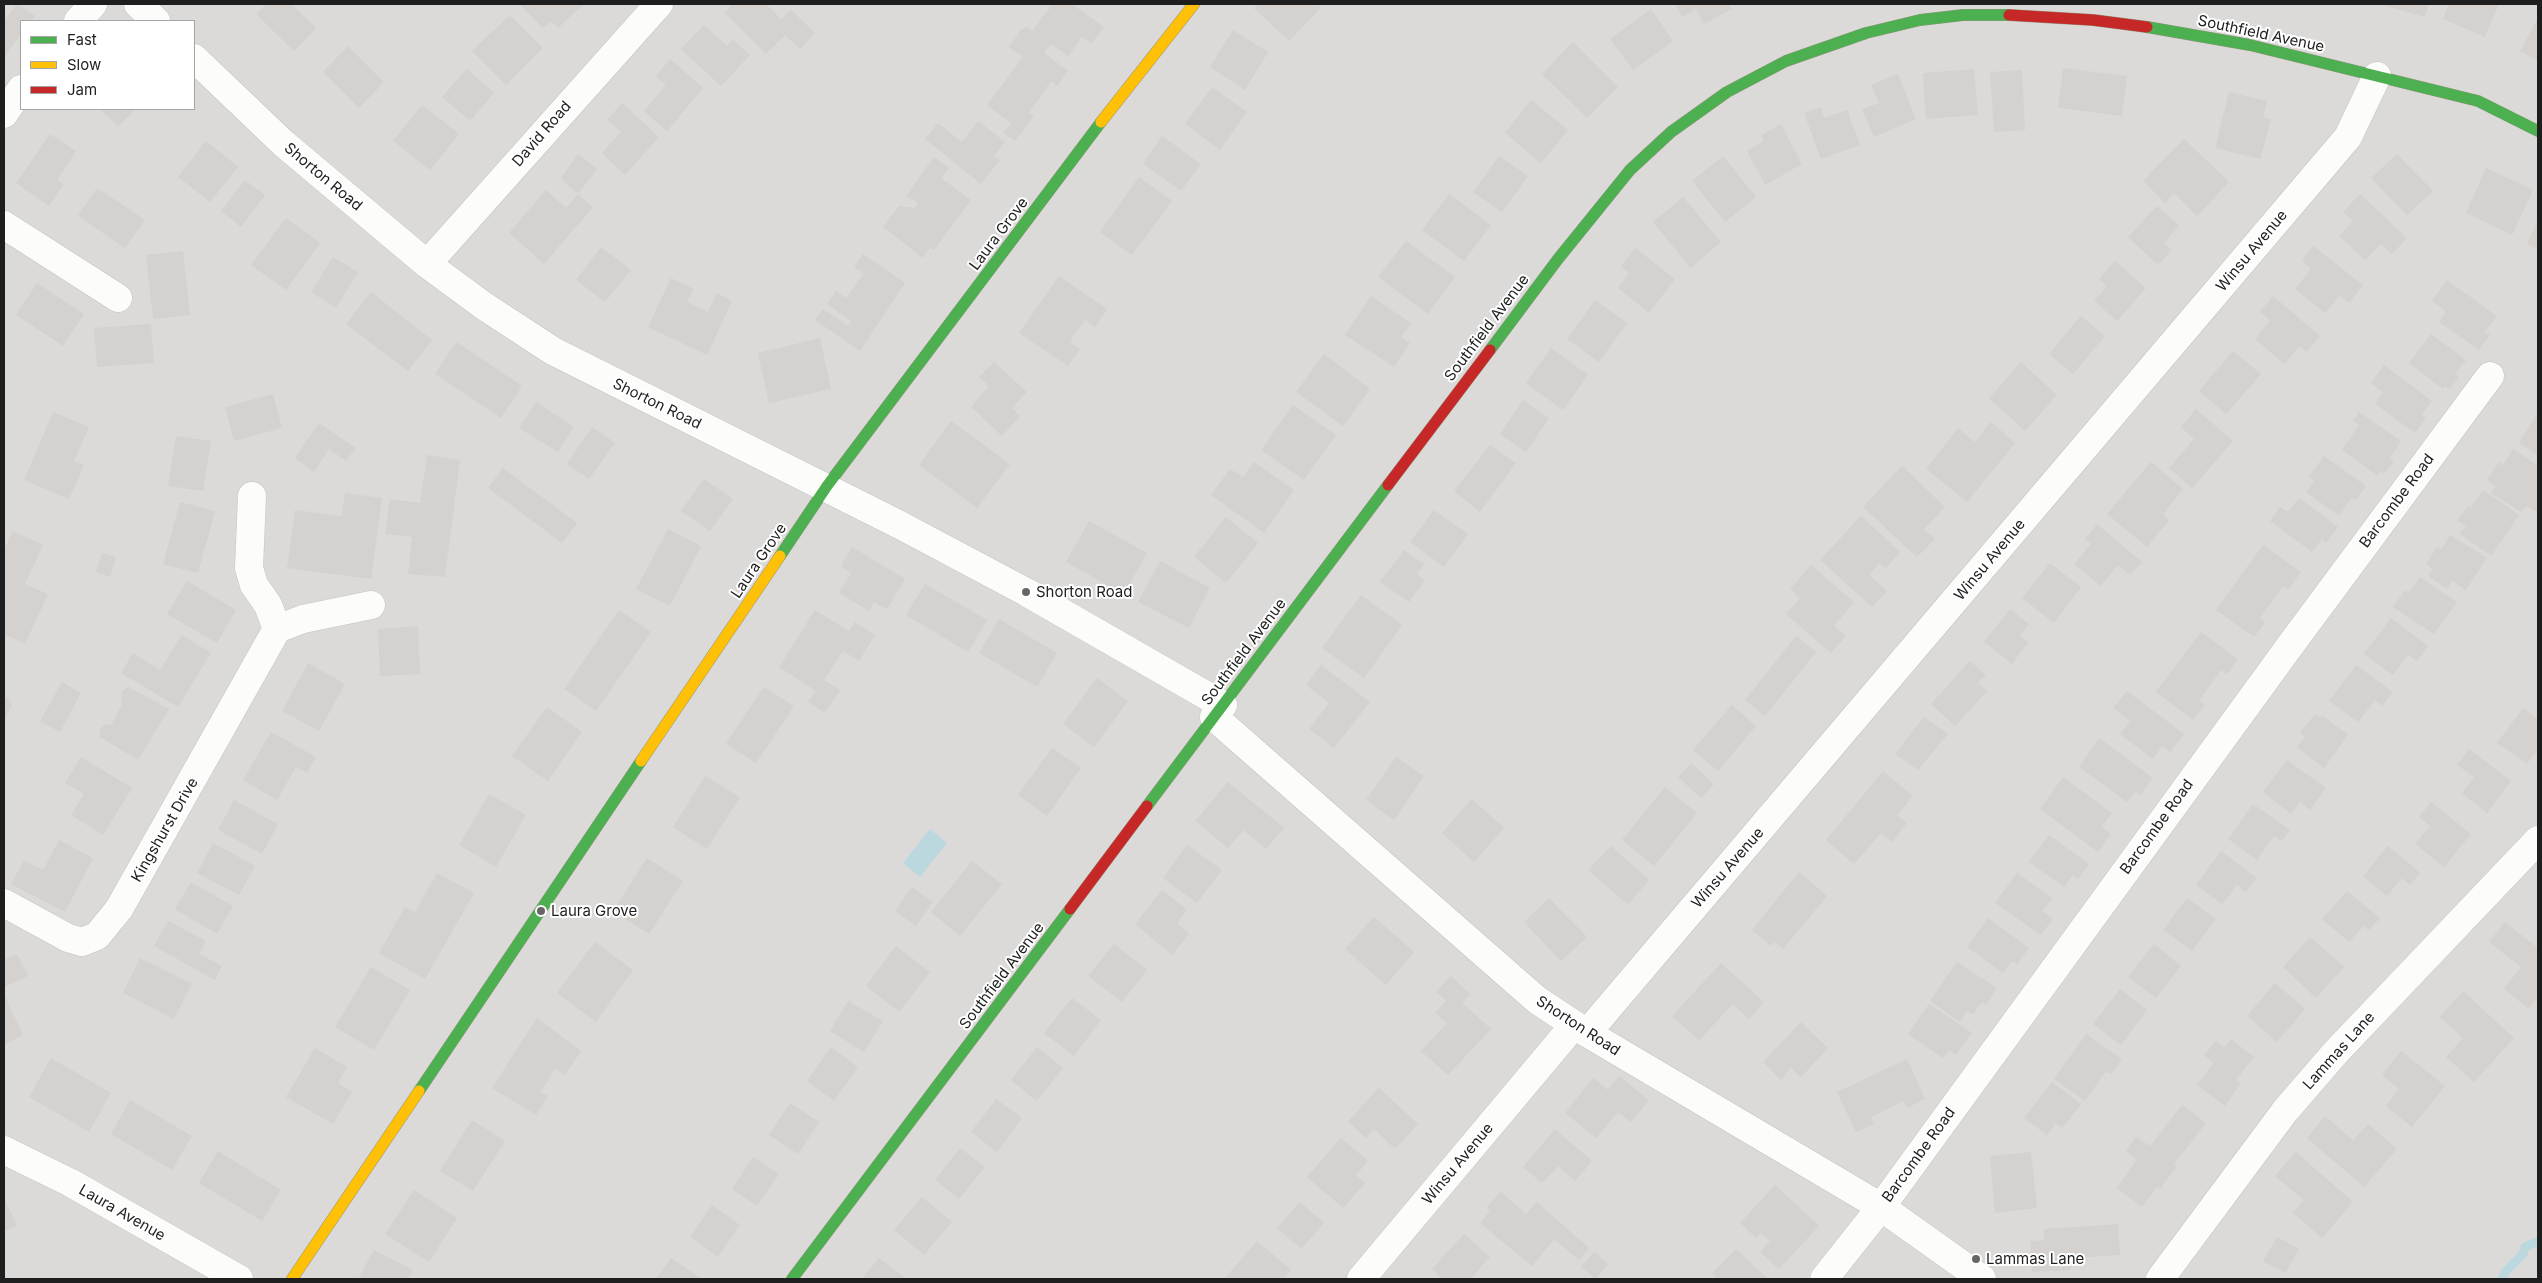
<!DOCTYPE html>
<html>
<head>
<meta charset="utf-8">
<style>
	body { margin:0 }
	#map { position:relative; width:2542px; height:1283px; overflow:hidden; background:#edebe7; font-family:Inter,sans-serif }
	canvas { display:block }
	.frame { position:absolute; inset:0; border:5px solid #1e1e1e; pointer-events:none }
	.legend { position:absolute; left:20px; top:20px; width:175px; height:90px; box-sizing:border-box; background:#fff; border:1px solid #a5a5a5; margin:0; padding:6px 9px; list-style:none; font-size:15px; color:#1e1e1e }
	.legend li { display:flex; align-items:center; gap:10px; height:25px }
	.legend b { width:25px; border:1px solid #a5a5a5 }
</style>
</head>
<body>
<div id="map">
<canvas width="2542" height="1283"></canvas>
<div class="frame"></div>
<ul class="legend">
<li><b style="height:6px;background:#4caf50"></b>Fast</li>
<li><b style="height:6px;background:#ffc107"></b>Slow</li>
<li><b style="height:6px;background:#c62828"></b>Jam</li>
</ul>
</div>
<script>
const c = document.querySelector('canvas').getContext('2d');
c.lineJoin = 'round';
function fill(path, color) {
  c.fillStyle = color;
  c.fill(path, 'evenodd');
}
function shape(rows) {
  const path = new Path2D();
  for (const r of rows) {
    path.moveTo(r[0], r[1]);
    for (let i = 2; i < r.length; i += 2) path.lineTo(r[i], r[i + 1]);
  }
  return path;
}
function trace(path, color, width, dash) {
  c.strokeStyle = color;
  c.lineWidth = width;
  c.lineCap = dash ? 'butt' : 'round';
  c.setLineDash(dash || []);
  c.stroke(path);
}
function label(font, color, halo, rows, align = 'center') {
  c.font = font + ' Inter,sans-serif';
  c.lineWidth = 4;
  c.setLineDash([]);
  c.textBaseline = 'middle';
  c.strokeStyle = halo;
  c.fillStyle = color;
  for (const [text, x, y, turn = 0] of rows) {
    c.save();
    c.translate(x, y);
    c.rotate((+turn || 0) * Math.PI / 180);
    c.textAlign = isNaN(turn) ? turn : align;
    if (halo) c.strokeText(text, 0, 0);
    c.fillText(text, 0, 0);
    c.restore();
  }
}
fill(shape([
	[4,4,2538,4,2538,1279,4,1279],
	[21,21,194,21,194,109,21,109]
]), '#dcdad8');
fill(shape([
	[930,829,947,843,920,877,903,863]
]), '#bbd8df');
trace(shape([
	[2502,1279,2505,1272,2523,1254,2525,1247,2538,1241]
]), '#bbd8df', 9);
fill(shape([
	[17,4,35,16,31,21,21,21,21,34,4,57,4,17,6,18],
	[266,4,291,4,316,28,294,51,256,14],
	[520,4,584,4,558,28,551,21,543,28],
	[733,4,766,4,781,19,791,10,815,33,800,49,785,35,766,54,725,13],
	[1053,4,1072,4,1104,27,1091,44,1082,37,1068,56,1051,44,1044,53,1068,71,1057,86,1051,81,1029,113,1034,116,1015,141,1003,133,1011,123,987,105,1023,57,1009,47,1021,30,1026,27,1032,31],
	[1258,4,1317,4,1321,8,1289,41,1254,8],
	[1675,4,1729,4,1732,9,1704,24,1696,9,1682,17],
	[2387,4,2429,4,2425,17,2386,6],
	[2449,4,2499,4,2485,37,2443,19],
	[1651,9,1673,41,1633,70,1610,39],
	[510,15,543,48,506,85,472,51],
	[2538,18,2538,61,2520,51],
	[704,25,727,46,733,40,750,55,721,86,681,49],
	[1233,30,1268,52,1245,90,1210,67],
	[1573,42,1618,87,1587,118,1542,74],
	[348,46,384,82,359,108,323,72],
	[670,59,703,88,667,131,644,111,666,85,656,76],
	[2063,68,2127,76,2122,116,2058,108],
	[467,69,494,93,470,121,442,97],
	[1974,69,1978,115,1926,119,1923,73],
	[2022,70,2025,130,1994,132,1990,72],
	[1898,74,1916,119,1874,137,1862,109,1879,103,1871,85],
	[1212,87,1247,112,1220,150,1185,124],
	[2229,92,2267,101,2263,117,2271,119,2260,159,2215,148],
	[1531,100,1568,130,1541,163,1505,133],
	[622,103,659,137,625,175,602,153,621,132,607,120],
	[422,105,459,134,430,170,393,141],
	[1821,107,1824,118,1847,110,1860,145,1821,159,1804,113],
	[100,109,136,109,118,126],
	[978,121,1005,142,994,156,1000,160,981,184,925,139,938,123,962,142],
	[1781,124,1802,164,1765,185,1747,151,1764,141,1761,135],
	[50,134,76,151,57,180,64,184,49,206,16,183],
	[1162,136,1201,164,1181,191,1143,164],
	[2184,139,2229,182,2197,216,2174,193,2165,203,2143,181],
	[206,141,238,167,210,202,178,177],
	[578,154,597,169,578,194,561,178],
	[2397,154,2433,191,2407,215,2371,178],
	[1499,156,1528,176,1502,212,1473,192],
	[1723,156,1756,197,1725,222,1692,181],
	[934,157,949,168,941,178,971,200,934,250,930,247,923,258,883,227,899,206,914,208,918,203,906,196],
	[2486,168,2533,190,2512,235,2466,213],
	[1139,177,1172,201,1132,255,1100,232],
	[245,180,265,195,241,227,221,211],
	[97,188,145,220,125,248,78,216],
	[546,190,566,208,578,194,593,207,544,264,509,233],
	[1449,194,1491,225,1464,261,1422,230],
	[2360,194,2407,238,2392,254,2381,244,2365,260,2339,236,2353,221,2343,212],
	[1683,197,1721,242,1691,268,1653,222],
	[2157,206,2179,226,2164,243,2172,250,2158,265,2128,237],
	[286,218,320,243,286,290,251,265],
	[2538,220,2538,249,2527,244],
	[1406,241,1455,277,1428,314,1378,277],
	[2313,246,2363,285,2349,303,2340,295,2325,313,2295,289,2311,269,2302,261],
	[601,247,631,270,605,302,576,280],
	[1635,248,1675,279,1649,313,1618,288,1629,273,1621,267],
	[183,251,190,315,153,319,146,255],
	[863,254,905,283,860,351,815,320,823,309,848,326,851,321,827,304,836,291,846,298,864,274,854,267],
	[333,257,358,272,336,308,311,292],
	[2115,261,2146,288,2117,321,2094,301,2107,286,2099,279],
	[1059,276,1107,309,1095,327,1085,320,1076,332,1070,342,1080,349,1068,366,1019,333],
	[671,278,694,289,687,302,708,312,717,293,732,301,707,355,648,327],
	[2447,280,2497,316,2485,332,2490,335,2479,350,2439,322,2446,311,2432,301],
	[37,283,84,314,63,346,16,315],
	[371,292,432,340,408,371,346,324],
	[1371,296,1411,323,1401,337,1410,343,1394,367,1345,335],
	[2273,296,2320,336,2307,352,2300,346,2284,364,2255,339,2270,321,2260,312],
	[1595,300,1627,323,1599,362,1567,339],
	[2081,316,2105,336,2073,374,2049,354],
	[151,324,154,363,97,367,94,328],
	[2431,334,2466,360,2455,374,2459,377,2450,389,2445,386,2443,389,2409,363],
	[820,338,831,389,769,403,758,353],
	[456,342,522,386,501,418,435,374],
	[1551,348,1588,375,1563,410,1526,383],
	[2233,351,2261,374,2226,414,2199,391],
	[1324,354,1370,389,1343,426,1296,392],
	[994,362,1027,392,1012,408,1020,416,1002,436,971,407,989,386,979,377],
	[2021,362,2057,395,2025,431,1989,398],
	[2384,365,2432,401,2421,415,2426,418,2415,433,2375,404,2383,392,2371,383],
	[273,394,282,428,234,441,225,407],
	[1523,400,1549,418,1526,452,1500,434],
	[536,402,574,427,558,452,519,428],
	[1293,405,1336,435,1304,480,1261,450],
	[2196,409,2233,441,2192,488,2169,468,2194,439,2181,427],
	[53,412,89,427,74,461,84,465,69,499,24,480],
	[2359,412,2401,441,2390,458,2394,461,2384,474,2380,472,2378,476,2342,450,2359,425,2353,421],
	[2538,412,2538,455,2519,443],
	[951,421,1010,464,977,508,919,465],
	[1991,422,2015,443,1967,502,1926,469,1958,428,1975,442],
	[319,423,356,448,346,461,329,449,314,472,295,458],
	[592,427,615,443,589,479,567,464],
	[176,436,211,441,203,491,168,486],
	[1490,445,1516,463,1480,512,1454,491],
	[2513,449,2538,466,2538,513,2526,506,2521,512,2491,493,2496,486,2487,480,2499,462,2503,465],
	[427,455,460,460,445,577,408,574,412,537,385,534,390,499,420,503],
	[2324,456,2366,486,2356,500,2352,497,2339,516,2306,492,2314,481,2309,477],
	[1254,462,1294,490,1264,533,1211,495,1230,469,1243,477],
	[2151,462,2183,489,2163,514,2169,520,2147,547,2107,514],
	[1902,466,1945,507,1924,529,1935,539,1917,557,1863,507],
	[503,468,577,523,562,543,488,488],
	[704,479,733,499,710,531,681,511],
	[2483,490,2519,515,2491,556,2460,534,2466,526,2457,521,2468,506,2471,508],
	[345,493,382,498,371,579,287,568,295,510,342,516],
	[2299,498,2338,527,2326,543,2322,539,2312,552,2270,521,2280,507,2288,512],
	[180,502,215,511,198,573,163,564],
	[1434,510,1468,534,1444,567,1410,542],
	[1861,516,1900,552,1886,568,1880,563,1869,575,1887,591,1872,607,1820,560],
	[1226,517,1258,543,1226,583,1194,557],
	[1089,521,1147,553,1124,594,1066,562],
	[2097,524,2142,562,2130,575,2118,565,2101,586,2074,564,2091,544,2085,539],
	[668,529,701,546,670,606,636,589],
	[13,531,43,545,25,584,48,594,25,644,4,634,4,550],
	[2450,535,2487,558,2466,590,2452,581,2447,589,2428,576,2433,569,2426,564,2437,547,2441,550],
	[2263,545,2301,572,2288,590,2283,586,2260,618,2265,623,2254,637,2216,610],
	[852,547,905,579,887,609,874,602,869,611,839,593,851,573,841,566],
	[1404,550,1424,564,1417,574,1425,580,1409,602,1380,582],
	[102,553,116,557,110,577,96,572],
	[1160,561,1210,588,1189,628,1138,602],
	[2050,563,2081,587,2054,623,2022,598],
	[1811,565,1854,602,1834,626,1846,636,1831,653,1786,614,1800,598,1790,589],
	[2420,577,2457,602,2434,634,2393,607,2405,590,2409,593],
	[187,581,236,610,217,643,167,614],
	[925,584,987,620,968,652,906,615],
	[1361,595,1402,625,1364,678,1322,648],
	[2010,609,2029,624,2020,636,2028,642,2012,664,1984,642],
	[619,610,651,632,596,711,564,689],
	[815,610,849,631,855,622,875,635,859,661,843,651,824,680,840,690,825,713,808,702,816,691,779,667],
	[2391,618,2428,646,2417,661,2408,655,2393,675,2364,654],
	[999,619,1057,653,1037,687,979,653],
	[418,626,420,674,380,676,378,629],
	[2201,632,2238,659,2227,674,2221,670,2199,701,2205,705,2193,720,2156,692],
	[182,635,211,653,178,707,121,673,133,653,160,670],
	[1796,636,1816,652,1765,716,1745,700],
	[1970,661,1986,675,1978,683,1987,691,1955,726,1931,704],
	[308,663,345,684,319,731,282,711],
	[1321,665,1370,702,1334,748,1309,729,1329,703,1306,685],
	[2356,665,2393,692,2382,706,2375,700,2358,722,2329,701],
	[1097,678,1128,701,1094,747,1063,724],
	[62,682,81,693,60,732,40,721],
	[128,687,169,709,138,760,100,737,100,729,106,724,111,725,123,703,121,702,122,691],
	[764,687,794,706,756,763,726,744],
	[2127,691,2184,734,2170,752,2162,746,2153,759,2120,734,2130,721,2113,708],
	[4,697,8,697,12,705,4,721],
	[1732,705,1756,726,1718,771,1693,750],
	[547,707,582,732,548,781,512,756],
	[2523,708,2538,719,2538,748,2527,764,2497,743],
	[2315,714,2320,718,2322,715,2348,735,2324,768,2297,747,2305,737,2300,733],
	[1924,717,1948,734,1918,770,1895,754],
	[271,732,316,757,307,773,296,767,277,800,243,780],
	[2099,738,2153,778,2140,795,2135,791,2127,802,2079,767],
	[1052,748,1081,768,1047,816,1018,795],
	[2469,749,2511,781,2487,813,2462,793,2474,777,2457,765],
	[81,757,132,788,103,835,71,815,84,794,65,783],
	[1396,757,1424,776,1394,820,1366,800],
	[2287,760,2326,788,2310,810,2300,802,2291,814,2263,792],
	[1691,763,1714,784,1701,798,1678,777],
	[1883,771,1913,796,1897,815,1907,823,1892,842,1881,833,1854,864,1826,840],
	[705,776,740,797,707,849,673,827],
	[2063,777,2112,813,2101,827,2111,834,2098,852,2040,809],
	[1228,782,1284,828,1266,849,1243,830,1228,848,1195,821],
	[1665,787,1697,813,1654,866,1622,840],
	[489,794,526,815,496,867,459,845],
	[1472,799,1504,828,1474,862,1442,833],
	[234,800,278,824,262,854,218,830],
	[2431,802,2471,834,2444,867,2415,844,2430,826,2419,817],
	[2253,804,2290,830,2282,841,2274,836,2257,860,2228,839],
	[2049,835,2089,864,2078,879,2073,875,2064,887,2029,862],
	[59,840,93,858,65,912,11,884,24,860,43,870],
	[213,843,255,866,239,895,197,873],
	[1187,845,1222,870,1197,903,1163,878],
	[1611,846,1649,880,1628,905,1588,870],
	[2388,846,2420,873,2410,885,2402,878,2387,896,2363,876],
	[2221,851,2257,878,2246,892,2237,885,2222,904,2196,885],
	[647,858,683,881,649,934,613,911],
	[972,861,1002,884,960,936,931,912],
	[1799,872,1827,896,1783,949,1775,942,1771,946,1752,930],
	[437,873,474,893,425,979,379,953,405,907,415,912],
	[2017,873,2052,898,2042,911,2053,919,2041,935,1995,903],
	[191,882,233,906,217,934,175,909],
	[912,887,933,902,916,926,895,911],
	[1162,890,1187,910,1177,923,1189,934,1172,955,1135,924],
	[2347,891,2380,918,2369,930,2363,926,2349,942,2322,919],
	[1549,898,1587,937,1561,961,1524,922],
	[2187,898,2216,919,2192,951,2163,930],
	[1374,917,1414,952,1386,985,1345,949],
	[1988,918,2029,948,2017,964,2012,961,2003,973,1967,947],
	[168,921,206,941,199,954,222,966,215,980,154,946],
	[2505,922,2538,948,2538,996,2529,1009,2504,989,2521,967,2489,942],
	[2310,937,2344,967,2316,998,2283,967],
	[595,942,633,970,596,1022,557,993],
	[1114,944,1147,970,1122,1002,1088,976],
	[2154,944,2181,966,2156,998,2128,977],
	[896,946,930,972,899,1012,866,986],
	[17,954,28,976,4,987,4,960],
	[140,958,192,984,174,1019,123,993],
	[1957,962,1997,988,1986,1005,1982,1002,1973,1014,1967,1011,1960,1022,1930,1001],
	[1721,963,1764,1002,1749,1019,1733,1004,1699,1040,1672,1016],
	[371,967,410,990,374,1050,335,1027],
	[1451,976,1470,994,1462,1003,1491,1029,1448,1075,1421,1051,1447,1023,1435,1013,1446,1001,1436,992],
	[2275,983,2305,1009,2277,1042,2247,1016],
	[2120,989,2147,1010,2121,1045,2093,1024],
	[2463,991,2514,1038,2474,1082,2446,1057,2463,1038,2440,1017],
	[4,994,23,1035,4,1045],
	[1072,998,1101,1020,1074,1056,1044,1033],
	[848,1001,883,1021,864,1052,830,1031],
	[1929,1004,1972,1033,1956,1055,1949,1050,1943,1058,1908,1034],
	[537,1018,581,1051,565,1075,555,1069,541,1092,548,1096,536,1115,492,1088],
	[1801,1022,1828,1048,1801,1077,1791,1068,1781,1080,1763,1062],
	[2086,1034,2122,1059,2111,1074,2106,1071,2085,1101,2054,1079],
	[2231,1039,2254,1057,2236,1080,2241,1083,2225,1106,2197,1085,2214,1063,2204,1055,2216,1041,2224,1047],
	[831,1047,858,1067,834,1101,807,1081],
	[1037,1047,1063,1068,1037,1101,1011,1080],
	[315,1048,347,1067,338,1083,352,1092,333,1124,286,1097],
	[2401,1051,2445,1086,2412,1127,2386,1106,2399,1089,2382,1075],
	[51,1058,111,1093,89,1132,29,1097],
	[1907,1059,1925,1099,1907,1108,1904,1101,1871,1117,1874,1124,1856,1132,1837,1092],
	[1619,1076,1649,1100,1631,1122,1618,1112,1596,1138,1565,1113,1593,1078,1608,1090],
	[2052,1082,2081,1104,2062,1128,2056,1123,2047,1135,2024,1118],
	[1379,1088,1418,1124,1395,1149,1374,1129,1366,1138,1348,1121],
	[996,1099,1022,1118,997,1152,971,1132],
	[130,1100,192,1136,172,1170,111,1134],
	[790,1103,819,1122,798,1154,769,1135],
	[2182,1105,2206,1123,2174,1164,2177,1166,2160,1189,2157,1187,2142,1207,2117,1188,2137,1159,2126,1151,2136,1137,2150,1146],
	[2325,1116,2353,1140,2368,1124,2397,1149,2364,1187,2307,1138],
	[472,1120,505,1141,473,1191,440,1171],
	[1555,1129,1592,1161,1575,1181,1558,1166,1542,1183,1523,1167],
	[1341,1138,1368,1161,1356,1175,1365,1183,1343,1208,1307,1177],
	[960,1148,985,1167,959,1199,935,1180],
	[218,1151,281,1190,262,1221,199,1183],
	[2031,1152,2037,1208,1995,1213,1990,1156],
	[2296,1152,2353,1202,2322,1238,2293,1213,2304,1200,2275,1176],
	[753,1157,779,1174,757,1206,732,1189],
	[1775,1185,1819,1226,1779,1269,1760,1252,1770,1241,1760,1233,1756,1238,1740,1223],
	[414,1190,457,1218,429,1262,385,1234],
	[1501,1192,1526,1214,1537,1202,1589,1248,1579,1260,1554,1239,1532,1266,1480,1223,1490,1211,1487,1207],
	[922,1197,952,1222,924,1255,894,1230],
	[4,1198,17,1225,6,1231,4,1226],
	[1300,1202,1324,1223,1301,1249,1277,1228],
	[712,1205,740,1225,718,1257,690,1237],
	[2118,1224,2120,1255,2087,1257,2088,1261,2071,1263,2071,1270,2032,1272,2030,1241,2044,1240,2044,1229],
	[1464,1234,1490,1257,1470,1279,1443,1279,1432,1269],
	[2277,1237,2299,1249,2285,1273,2263,1261],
	[1257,1241,1291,1270,1283,1279,1224,1279],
	[1736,1249,1768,1279,1719,1279,1712,1273],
	[374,1250,413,1270,408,1279,358,1279],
	[1594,1252,1608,1264,1596,1279,1581,1267],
	[671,1258,702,1279,656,1279],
	[879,1258,907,1279,862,1279]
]), '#d4d1ce');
const street = shape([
	[138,4,156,21],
	[78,21,93,4],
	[194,58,283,143,427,264,484,306,553,351,900,525,1026,592,1223,705],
	[4,114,21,89],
	[4,225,118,298],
	[427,264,659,4],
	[277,629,303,619,371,605],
	[1214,717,1537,1000,1587,1033,1881,1207,1982,1279],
	[4,903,68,938,82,942,97,936,119,909,277,629,268,605,254,585,249,568,252,496],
	[1587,1033,2348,137,2377,76],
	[4,1150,71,1183,239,1279],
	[1361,1279,1574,1025],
	[1824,1279,1881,1207,2292,643,2490,376],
	[2160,1279,2285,1111,2336,1052,2538,840]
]);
const fast = shape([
	[2147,27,2250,45,2478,101,2538,131],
	[1490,350,1558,259,1630,170,1671,132,1727,92,1786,61,1866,33,1920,20,1963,15,2009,15],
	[780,556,827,486,1101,122],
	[1147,806,1388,485],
	[419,1091,641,761],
	[792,1279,1070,909]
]);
const slow = shape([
	[1101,122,1194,4],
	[641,761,780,556],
	[292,1279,419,1091]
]);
const jam = shape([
	[2009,15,2093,20,2147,27],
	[1388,485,1490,350],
	[1070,909,1147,806]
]);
trace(street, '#c5c4c3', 29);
trace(fast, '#94967f', 12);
trace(slow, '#94967f', 12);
trace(jam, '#94967f', 12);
trace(street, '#fcfcfb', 28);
trace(fast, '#4caf50', 11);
trace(slow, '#ffc107', 11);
trace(jam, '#c62828', 11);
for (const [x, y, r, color] of [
	[1026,592,5,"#666664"],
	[541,911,5,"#666664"],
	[1976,1259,5,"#666664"]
]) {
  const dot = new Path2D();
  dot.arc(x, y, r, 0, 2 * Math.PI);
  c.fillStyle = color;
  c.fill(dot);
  trace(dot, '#fff', 2);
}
label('15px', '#1e1e1e', '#fff', [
	["Southfield Avenue",2261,34,12],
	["David Road",542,134,-49],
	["Shorton Road",323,177,40],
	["Laura Grove",999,234,-53],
	["Winsu Avenue",2252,251,-50],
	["Southfield Avenue",1487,328,-53],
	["Shorton Road",657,404,26],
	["Barcombe Road",2397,501,-53],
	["Winsu Avenue",1990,560,-50],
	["Laura Grove",759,561,-56],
	["Southfield Avenue",1244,652,-53],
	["Barcombe Road",2157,827,-54],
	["Kingshurst Drive",165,830,-60],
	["Winsu Avenue",1728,868,-49],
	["Southfield Avenue",1002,976,-53],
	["Shorton Road",1578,1026,33],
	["Lammas Lane",2339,1051,-48],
	["Barcombe Road",1919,1155,-54],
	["Winsu Avenue",1458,1164,-50],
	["Laura Avenue",122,1213,30]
]);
label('15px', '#1e1e1e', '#fff', [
	["Shorton Road",1036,592],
	["Laura Grove",551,911],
	["Lammas Lane",1986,1259]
], 'left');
</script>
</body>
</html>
